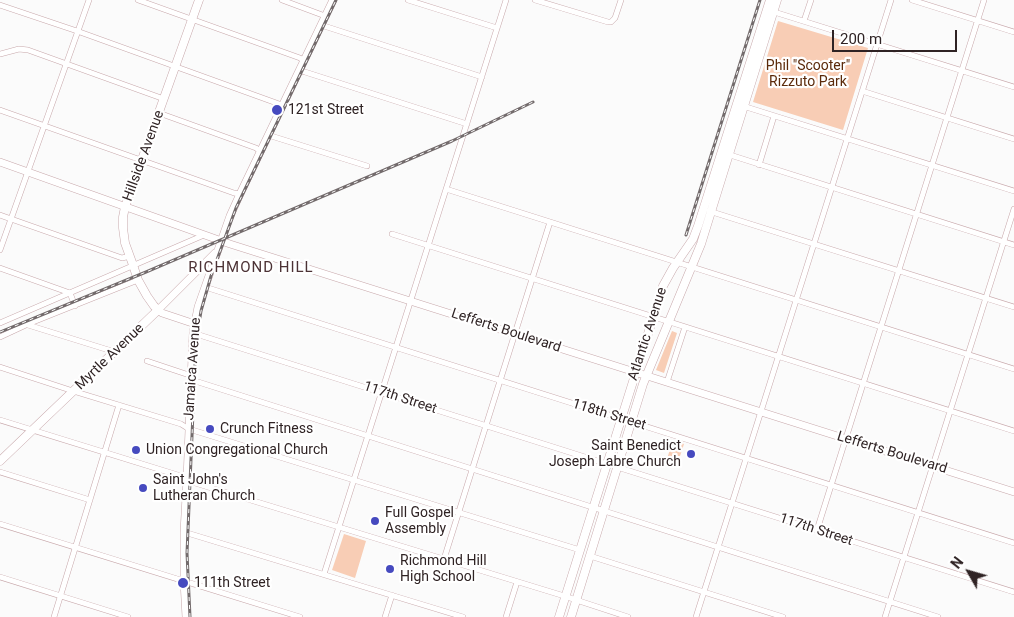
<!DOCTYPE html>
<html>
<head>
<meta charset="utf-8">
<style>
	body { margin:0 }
	#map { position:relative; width:1014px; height:617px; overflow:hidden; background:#fbfbfb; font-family:Roboto,sans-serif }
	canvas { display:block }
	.north { position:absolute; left:944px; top:547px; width:50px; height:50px; -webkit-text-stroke:4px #fff; paint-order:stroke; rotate:308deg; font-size:14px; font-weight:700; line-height:20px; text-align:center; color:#2f2324 }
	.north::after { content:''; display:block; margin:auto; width:18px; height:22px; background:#2f2324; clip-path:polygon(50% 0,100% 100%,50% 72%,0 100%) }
	.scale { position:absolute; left:832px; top:30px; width:125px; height:22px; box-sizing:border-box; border:2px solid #2f2324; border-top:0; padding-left:6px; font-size:15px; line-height:18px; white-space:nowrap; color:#2f2324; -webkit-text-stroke:4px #fff; paint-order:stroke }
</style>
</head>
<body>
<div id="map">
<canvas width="1014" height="617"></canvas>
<div class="north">N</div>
<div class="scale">200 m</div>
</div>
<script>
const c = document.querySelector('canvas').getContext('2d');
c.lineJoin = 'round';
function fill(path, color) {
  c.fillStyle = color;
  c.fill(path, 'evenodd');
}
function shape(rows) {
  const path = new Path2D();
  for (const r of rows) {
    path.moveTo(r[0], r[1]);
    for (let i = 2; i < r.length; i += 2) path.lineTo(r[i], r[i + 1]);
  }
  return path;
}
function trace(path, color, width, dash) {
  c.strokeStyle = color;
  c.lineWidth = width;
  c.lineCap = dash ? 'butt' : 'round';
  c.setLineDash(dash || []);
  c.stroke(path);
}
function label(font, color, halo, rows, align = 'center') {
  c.font = font + ' Roboto,sans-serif';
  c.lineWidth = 4.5;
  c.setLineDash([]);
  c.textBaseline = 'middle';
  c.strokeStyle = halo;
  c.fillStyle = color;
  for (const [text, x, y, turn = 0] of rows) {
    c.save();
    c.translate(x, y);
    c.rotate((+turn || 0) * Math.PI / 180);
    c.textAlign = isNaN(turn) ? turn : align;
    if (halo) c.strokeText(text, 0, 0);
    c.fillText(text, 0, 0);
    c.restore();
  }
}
fill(shape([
	[778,21,868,48,843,130,753,102],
	[672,331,677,333,664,373,656,370],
	[673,440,684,444,677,465,666,462],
	[344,534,366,541,355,578,332,570]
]), '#f8cdb5');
const street = shape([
	[138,0,300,58,304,61],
	[282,0,325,16],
	[408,0,497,28],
	[535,0,608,22,611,22,615,18,621,0],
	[912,0,1014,32],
	[0,5,77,31,282,105],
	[771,11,1014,87],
	[804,21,811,0],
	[321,25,482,77],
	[0,54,19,49,28,50,164,99],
	[299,71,305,72,467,124],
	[862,91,1014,139],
	[743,106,1014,191],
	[0,110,234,193,240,194],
	[159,113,256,148,260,151],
	[268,135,367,166],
	[727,154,1014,245],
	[759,165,774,116],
	[446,189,1014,369],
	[709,211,1014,307],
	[0,215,122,258,130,256],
	[392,234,1014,431],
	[0,250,89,0],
	[0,268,70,293,75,306],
	[205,287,1014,543],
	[0,323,204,235],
	[28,325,115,352],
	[193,333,607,464],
	[0,337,28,324,138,280],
	[147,361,192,376],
	[0,367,73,391,181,424,189,429,580,550],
	[192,380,938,617],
	[667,382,685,327],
	[0,420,181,476,195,483,561,595,628,617],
	[617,467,1014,592],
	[0,472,90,500],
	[0,524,300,617],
	[817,530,984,0],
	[184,532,463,617],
	[590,556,783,617],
	[444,559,550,222],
	[324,574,506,0],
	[0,577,128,617],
	[54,617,119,405],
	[385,617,392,595],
	[506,617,517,582],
	[696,617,891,0],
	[885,617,1014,209]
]);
const secondary = shape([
	[0,162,230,244,1014,492],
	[195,324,162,313,158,310,215,253],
	[186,617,184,581,184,532,187,479,193,333,198,307,230,216,240,194,333,0]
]);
const primary = shape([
	[0,461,158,310,154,306,147,296,138,280,133,265,125,243,123,228,123,217,125,207,199,0],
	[559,617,663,286,673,268,693,239,698,226,770,0],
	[571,617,643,384,701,244,777,0]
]);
trace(street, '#c8a8ab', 6);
trace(secondary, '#c8a8ab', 8);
trace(primary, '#c8a8ab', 9);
trace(street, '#fff', 5);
trace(secondary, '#fff', 7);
trace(primary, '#fff', 8);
const rail = shape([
	[686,235,760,0],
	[0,332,146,272,452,141,533,102],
	[190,617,187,553,196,342,201,311,211,276,236,208,336,0]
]);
trace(rail, '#736b6c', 3);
trace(rail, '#fff', 1, [4]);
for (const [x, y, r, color] of [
	[277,110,6,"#464abf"],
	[210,429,5,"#464abf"],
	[136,450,5,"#464abf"],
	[691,454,5,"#464abf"],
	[143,488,5,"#464abf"],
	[375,521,5,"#464abf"],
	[390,569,5,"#464abf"],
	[183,583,6,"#464abf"]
]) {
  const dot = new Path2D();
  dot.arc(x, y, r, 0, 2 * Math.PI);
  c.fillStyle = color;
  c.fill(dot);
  trace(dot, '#fff', 2);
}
label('14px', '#5b2a0a', '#fff', [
	["Phil \"Scooter\"",808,66],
	["Rizzuto Park",808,82]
]);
label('14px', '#2f2324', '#fff', [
	["121st Street",288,110],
	["Crunch Fitness",220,429],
	["Saint Benedict",681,446,"right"],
	["Joseph Labre Church",681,462,"right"],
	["Union Congregational Church",146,450],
	["Saint John's",153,480],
	["Lutheran Church",153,496],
	["Full Gospel",385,513],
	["Assembly",385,529],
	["Richmond Hill",400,561],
	["High School",400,577],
	["111th Street",194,583]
], 'left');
label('14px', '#2f2324', '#fff', [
	["Hillside Avenue",144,156,-70],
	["Lefferts Boulevard",506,331,18],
	["Atlantic Avenue",648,334,-72],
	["Myrtle Avenue",110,357,-44],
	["Jamaica Avenue",193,369,-86],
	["117th Street",400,398,18],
	["118th Street",609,415,17],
	["Lefferts Boulevard",892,453,17],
	["117th Street",816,530,18]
]);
c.letterSpacing = '1px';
label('15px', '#4c3235', '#fff', [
	["RICHMOND HILL",251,268]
]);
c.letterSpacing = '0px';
</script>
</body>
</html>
